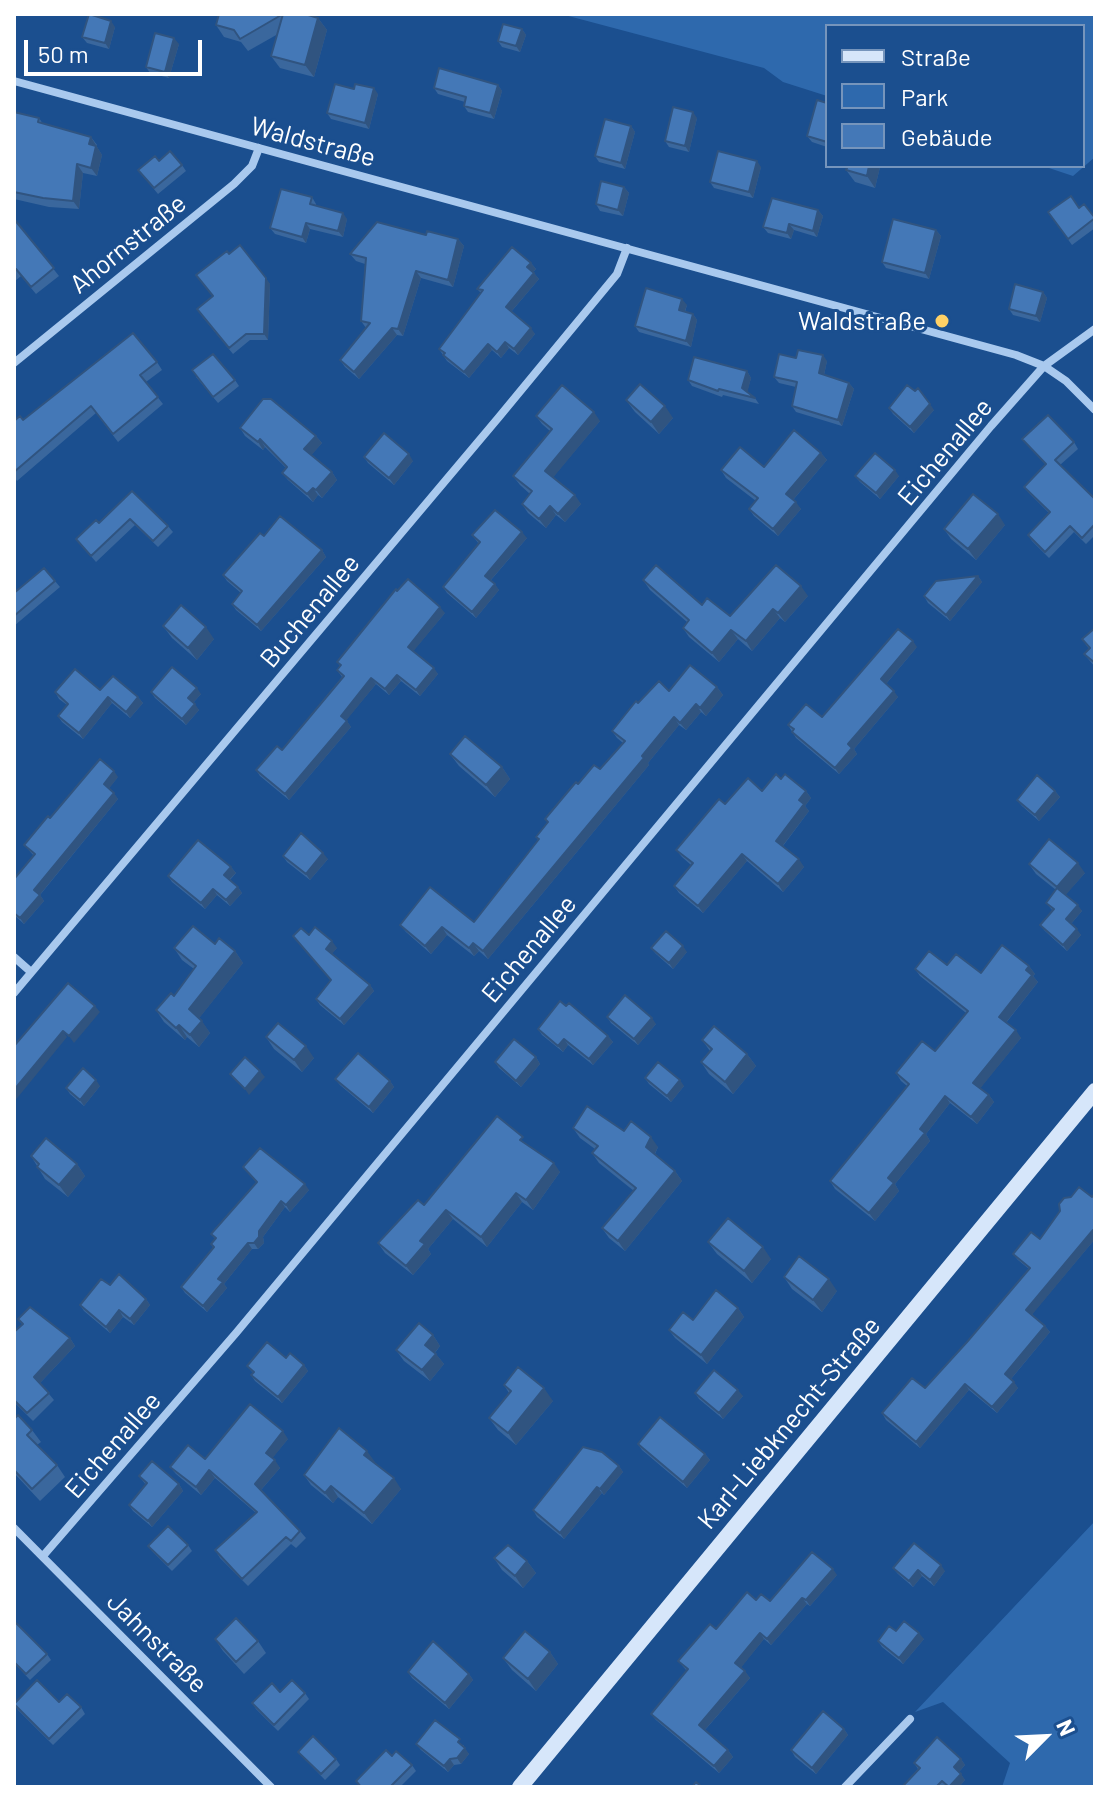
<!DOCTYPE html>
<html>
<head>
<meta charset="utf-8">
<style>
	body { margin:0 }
	#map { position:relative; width:1109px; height:1801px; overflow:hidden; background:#1b4f8f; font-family:Barlow,sans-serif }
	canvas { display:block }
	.frame { position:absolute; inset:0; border:16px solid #fff; pointer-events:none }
	.legend { position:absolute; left:825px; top:24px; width:260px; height:144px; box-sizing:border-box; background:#1b4f8f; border:2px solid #7695bc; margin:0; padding:10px 14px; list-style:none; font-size:24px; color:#fff }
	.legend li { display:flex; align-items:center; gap:16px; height:40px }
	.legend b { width:40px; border:2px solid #7695bc }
	.north { position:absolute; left:1005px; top:1697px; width:80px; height:80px; -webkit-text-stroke:6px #1b4f8f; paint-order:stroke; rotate:66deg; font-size:22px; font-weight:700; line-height:32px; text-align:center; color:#fff }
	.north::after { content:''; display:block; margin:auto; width:28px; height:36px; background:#fff; clip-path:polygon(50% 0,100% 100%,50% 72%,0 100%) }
	.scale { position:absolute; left:24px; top:40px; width:178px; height:36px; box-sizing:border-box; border:4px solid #fff; border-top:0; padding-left:10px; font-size:24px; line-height:28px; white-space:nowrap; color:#fff; -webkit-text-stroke:6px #1b4f8f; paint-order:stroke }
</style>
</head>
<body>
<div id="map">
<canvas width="1109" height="1801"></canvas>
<div class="frame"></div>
<ul class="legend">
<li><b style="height:10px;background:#d6e6fa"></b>Straße</li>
<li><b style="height:22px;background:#2e69ad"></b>Park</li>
<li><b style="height:22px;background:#4478b7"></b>Gebäude</li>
</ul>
<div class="north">N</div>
<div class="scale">50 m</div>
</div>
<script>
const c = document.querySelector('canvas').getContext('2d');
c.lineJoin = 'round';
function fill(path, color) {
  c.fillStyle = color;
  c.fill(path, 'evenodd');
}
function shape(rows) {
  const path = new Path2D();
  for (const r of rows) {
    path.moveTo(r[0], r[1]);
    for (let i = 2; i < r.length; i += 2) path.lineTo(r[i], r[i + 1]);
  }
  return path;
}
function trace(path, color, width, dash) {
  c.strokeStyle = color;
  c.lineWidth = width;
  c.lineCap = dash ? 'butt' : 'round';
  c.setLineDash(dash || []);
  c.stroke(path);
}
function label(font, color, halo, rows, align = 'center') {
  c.font = font + ' Barlow,sans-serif';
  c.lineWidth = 6;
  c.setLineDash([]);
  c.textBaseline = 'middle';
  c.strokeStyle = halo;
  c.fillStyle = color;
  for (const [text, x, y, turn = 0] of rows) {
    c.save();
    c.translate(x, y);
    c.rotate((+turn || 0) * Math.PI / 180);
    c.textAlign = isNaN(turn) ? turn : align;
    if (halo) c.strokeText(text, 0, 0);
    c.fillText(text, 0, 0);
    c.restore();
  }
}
fill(shape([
	[561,14,1095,14,1095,157,1073,176,1043,166,1083,166,1083,26,827,26,827,96,783,82,764,68],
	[1095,1521,1095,1787,1002,1787,1010,1763,943,1702,915,1712]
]), '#2e69ad');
trace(shape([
	[14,81,1016,355,1044,366,1066,381,1095,410],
	[14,363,234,184,252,166,259,148],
	[14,957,31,972],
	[14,993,499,417,617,274,627,248],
	[14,1528,271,1787],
	[43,1556,236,1333,991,426,1044,366,1095,329],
	[845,1787,910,1719]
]), '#a9c9ee', 8);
trace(shape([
	[520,1787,1095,1091]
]), '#d6e6fa', 16);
fill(shape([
	[219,14,305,14,318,18,327,30,314,77,280,68,271,56,278,34,248,51,241,42,224,37,216,25],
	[115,27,109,49,87,43,82,37],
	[522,29,526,35,520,52,502,47,498,41],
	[179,44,169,78,150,73,146,67],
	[498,85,502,91,494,119,468,112,464,106,465,102,438,94,434,88],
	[378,94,369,129,331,119,327,113],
	[827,103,827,147,812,142,807,136],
	[14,112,39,118,43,124,91,137,97,145,97,147,102,155,97,176,83,173,79,209,49,207,14,199],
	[697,118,689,152,669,147,665,141],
	[631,126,635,132,625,169,599,162,595,156],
	[159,161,182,165,186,171,158,194,138,170],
	[761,167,753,198,714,188,710,182],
	[880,167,875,188,855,182,846,170],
	[624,187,629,193,623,216,600,211,596,204],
	[312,197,316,204,316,206,347,219,343,237,310,229,306,243,275,234,270,228],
	[1079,208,1095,218,1095,228,1072,245,1048,212],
	[818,210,823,216,817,237,794,230,791,239,768,233,763,227],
	[14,219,59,276,36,294,21,276,14,282],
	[936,230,941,236,929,279,886,268,882,262],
	[426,235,458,239,464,246,453,287,421,278,403,336,397,335,359,379,345,367,340,360,366,328,361,321,365,264,356,261,350,254],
	[229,254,270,284,268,340,250,340,233,354,201,315,212,297],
	[531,263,536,269,533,272,539,279,511,312,535,334,518,355,509,348,501,358,492,350,469,378,447,361,439,349,481,293,477,289],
	[1043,292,1047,298,1040,322,1013,315,1009,309],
	[687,305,685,312,693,314,697,320,691,347,639,332,635,326],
	[796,358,827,361,824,375,849,383,854,389,842,426,796,412,792,406,796,387,779,383,774,377],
	[157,362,162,370,146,382,163,404,118,442,96,413,17,481,15,478,14,479,14,421,23,420],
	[747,371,751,378,747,392,755,398,759,404,723,395,722,397,692,386,688,380],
	[196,377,235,380,239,386,218,403],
	[626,400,673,418,659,434,635,412],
	[889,408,934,410,914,433,893,414],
	[536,416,600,421,553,477,581,504,565,522,556,515,546,528,528,513,522,504,530,494,520,485,513,476,551,432,542,424],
	[240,428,316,436,322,443,311,455,332,472,337,480,322,498,318,495,313,502,288,480,282,473,286,468,265,447,263,450,245,436],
	[1022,439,1074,442,1078,449,1060,465,1095,499,1095,535,1086,544,1074,532,1049,558,1032,541,1028,535,1049,513,1029,493,1024,487,1046,465],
	[821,453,827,460,793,500,801,509,778,536,754,516,749,509,756,501,726,478,721,470,764,467],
	[364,457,413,461,394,485,368,463],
	[855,476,899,476,880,499,860,482],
	[132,491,168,526,173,532,158,547,135,525,96,562,76,539,99,523],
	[1005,525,976,560,951,539,944,529],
	[472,535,527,538,491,580,499,590,476,618,447,593,443,587,479,544],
	[264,536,322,550,326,557,261,631,236,610,232,604,241,593,227,581,223,575],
	[978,576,982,582,950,621,928,603,924,596],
	[643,580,730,616,808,596,785,622,780,618,752,651,738,639,719,662,689,637,683,628,687,622,650,590],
	[55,581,60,587,14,626,14,593],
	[445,613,413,651,438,674,420,696,401,681,389,695,376,684,346,720,351,727,289,800,260,776,256,770,282,750,342,677,337,670,340,666,337,662],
	[163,626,214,639,197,660,172,638],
	[1095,628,1095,667,1084,654,1089,649,1082,639],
	[917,647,886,684,898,697,854,749,857,754,839,774,796,738,788,725,822,717],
	[717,687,723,695,706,716,701,712,686,730,679,725,648,763,649,765,488,959,479,951,474,956,447,935,431,954,406,932,400,925,474,922,538,840,536,837,548,823,545,819,578,784,600,769,623,743,617,738,612,731,638,703,669,691],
	[100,690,138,697,143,703,130,718,112,703,83,739,62,722,58,716,67,705,59,699,55,692],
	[151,692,201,694,193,703,199,710,186,725,155,698],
	[450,754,502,767,510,779,495,797,459,766],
	[118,777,109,788,118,799,40,895,44,901,24,924,14,915,14,879,34,856,24,845,50,818],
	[781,779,806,791,811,798,805,806,809,811,783,846,804,867,783,892,747,861,703,913,679,893,674,886,691,865,682,857,676,850,725,804,762,791],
	[1055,791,1060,797,1039,821,1022,806,1017,800],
	[283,856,328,859,310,880,287,862],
	[1029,864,1085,873,1065,895,1082,911,1071,924,1081,935,1067,951,1045,931,1040,925,1053,911,1046,903,1056,890,1036,874],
	[231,867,236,873,230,880,238,887,242,893,230,906,217,895,205,909,172,882,168,876],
	[309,935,337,948,332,953,370,985,374,991,344,1025,320,1005,316,999,331,980,293,936],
	[215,944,235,951,243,963,199,1018,210,1033,199,1047,187,1037,185,1040,164,1022,156,1010,174,996,194,969,182,960,174,948],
	[651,948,687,952,673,969,656,954],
	[947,965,981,973,1029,966,1035,974,1033,976,1038,982,1006,1023,1021,1038,980,1088,989,1095,994,1102,977,1124,950,1103,926,1134,930,1141,895,1184,899,1191,875,1221,835,1189,830,1181,907,1086,901,1081,896,1073,935,1051,966,1013,920,976,915,969],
	[607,1017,656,1024,638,1045,611,1023],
	[538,1029,608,1036,613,1042,593,1065,568,1045,563,1052,542,1035],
	[266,1037,314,1058,302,1072,274,1049],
	[702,1040,747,1054,756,1066,733,1094,709,1074,701,1062,710,1051],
	[536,1057,540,1064,521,1087,499,1068,495,1062],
	[645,1078,684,1086,671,1102,649,1084],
	[335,1079,390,1081,394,1087,373,1113,340,1085],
	[100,1086,84,1106,70,1094,66,1088],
	[573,1128,624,1131,658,1147,655,1154,675,1171,682,1181,625,1251,609,1238,602,1228,634,1191,599,1163,592,1153,595,1149,580,1138],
	[529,1146,560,1172,533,1210,522,1202,487,1247,453,1219,428,1249,431,1254,413,1275,385,1253,378,1243,424,1205],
	[31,1156,77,1164,85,1176,68,1197,45,1179],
	[243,1167,309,1190,290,1212,285,1207,263,1237,264,1243,258,1249,252,1249,224,1284,227,1288,207,1312,185,1293,181,1287,213,1248,211,1244,215,1239,211,1234,257,1183],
	[1095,1193,1095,1239,1032,1314,1045,1326,1050,1332,1011,1379,1018,1388,997,1413,969,1390,920,1448,886,1420,882,1413,925,1388,967,1342,1029,1269,1018,1260,1013,1254,1040,1239],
	[708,1242,771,1259,752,1283,717,1254],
	[784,1277,837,1291,822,1312,792,1289],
	[110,1285,146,1299,150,1305,134,1325,123,1317,110,1333,84,1311,80,1305],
	[738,1308,744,1317,707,1364,675,1338,669,1330,693,1320],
	[18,1319,70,1338,75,1346,40,1383,54,1400,33,1421,14,1402,14,1332,22,1325],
	[433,1335,440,1346,435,1353,444,1364,430,1381,404,1361,396,1350],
	[286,1358,304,1365,308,1371,282,1403,255,1381,251,1375,253,1373,247,1366],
	[504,1385,553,1401,516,1445,498,1430,489,1418,509,1393],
	[695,1393,743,1396,723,1419,699,1399],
	[14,1419,32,1430,41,1442,37,1445,57,1465,65,1477,40,1501,14,1473],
	[288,1439,272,1458,280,1468,261,1490,300,1531,306,1538,296,1548,291,1544,248,1586,220,1558,215,1550,256,1513,215,1478,201,1495,176,1474,170,1467],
	[638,1444,705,1454,710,1460,687,1488,642,1450],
	[375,1462,374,1463,401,1489,372,1524,338,1497,333,1503,311,1485,304,1475],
	[619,1466,623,1472,604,1495,602,1493,564,1539,537,1517,533,1510],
	[139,1476,179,1484,183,1491,152,1527,133,1511,129,1505,146,1485],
	[188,1545,192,1551,172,1571,153,1552,148,1546],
	[494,1558,527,1561,536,1573,523,1588,502,1570],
	[893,1568,945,1571,934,1586,922,1576,913,1587,898,1574],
	[837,1575,810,1606,807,1604,771,1645,764,1639,741,1667,750,1678,705,1730,728,1750,733,1757,719,1773,656,1720,651,1714,687,1671,678,1661,716,1629,756,1600,770,1601],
	[14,1621,47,1654,51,1660,30,1680,14,1663],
	[896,1631,924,1639,903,1664,882,1647,878,1641],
	[215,1639,258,1641,266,1653,244,1674,223,1651],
	[550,1652,558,1664,536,1691,512,1670,503,1658],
	[408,1672,469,1674,473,1680,449,1709,412,1678],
	[280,1692,305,1693,309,1699,278,1731,256,1709,252,1703],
	[14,1704,81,1707,85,1714,53,1745,18,1710],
	[844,1729,848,1735,816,1774,795,1757,791,1750],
	[416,1744,464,1745,463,1747,469,1754,461,1764,454,1765,448,1772,421,1750],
	[298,1752,336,1759,340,1765,325,1780],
	[392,1756,412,1765,416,1771,400,1787,360,1787,356,1781],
	[961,1759,965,1765,959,1772,965,1780,959,1787,902,1787,918,1769,914,1763]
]), '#3a679d');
fill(shape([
	[318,18,327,30,314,77,305,65],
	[111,21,115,27,109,49,105,43],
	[522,29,526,35,520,52,516,46],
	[174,38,179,44,169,78,165,72],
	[498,85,502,91,494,119,490,113],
	[374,88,378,94,369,129,365,123],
	[693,112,697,118,689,152,685,146],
	[631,126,635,132,625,169,621,163],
	[91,137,102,155,97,176,91,168,89,144],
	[757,161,761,167,753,198,749,192],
	[77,164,83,173,79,209,73,201],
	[869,166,879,166,880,167,875,188,867,176],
	[624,187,629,193,623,216,618,210],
	[818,210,823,216,817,237,813,231],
	[343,213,347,219,343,237,338,231],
	[306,223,310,229,306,243,302,237],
	[789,224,794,230,791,239,787,233],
	[936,230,941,236,929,279,925,273],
	[458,239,464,246,453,287,448,280],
	[531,263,536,269,532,273,527,267],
	[416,271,421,278,403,336,398,329],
	[534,273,539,279,510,313,506,307],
	[266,278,270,284,268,340,264,334],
	[1043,292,1047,298,1040,322,1036,316],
	[682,299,687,305,683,316,679,310],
	[693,314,697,320,691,347,686,341],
	[392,328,397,335,359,379,354,372],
	[531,328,535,334,518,355,514,349],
	[505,342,509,348,501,358,497,352],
	[488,344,492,350,469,378,464,372],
	[823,355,827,361,823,379,819,373],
	[747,371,751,378,747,394,742,388],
	[849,383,854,389,842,426,838,420],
	[930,404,934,410,914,433,910,427],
	[665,406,673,418,659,434,651,422],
	[594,412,600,421,552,479,545,471],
	[316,436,322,443,310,457,304,449],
	[260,439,265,447,263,450,258,442],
	[821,453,827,460,792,501,786,494],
	[409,454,413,461,394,485,389,478],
	[895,470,899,476,880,499,876,493],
	[332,472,337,480,322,498,316,490],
	[313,488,318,495,313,502,307,494],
	[575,495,581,504,565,522,558,514],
	[796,502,801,509,778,536,773,529],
	[550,506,556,515,546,528,539,519],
	[998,514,1005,525,976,560,968,549],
	[522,532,527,538,489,582,485,576],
	[322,550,326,557,261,631,257,625],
	[978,576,982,582,950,621,946,615],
	[495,584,499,590,476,618,472,612],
	[801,586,808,596,785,622,778,613],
	[440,607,445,613,412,653,408,647],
	[773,609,780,618,752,651,746,641],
	[206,627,214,639,197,660,188,648],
	[731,630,738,639,719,662,712,653],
	[913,641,917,647,885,685,881,679],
	[434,668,438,674,420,696,416,690],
	[397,675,401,681,389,695,385,689],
	[371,678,376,684,345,722,341,716],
	[717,687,723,695,706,716,700,708],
	[197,688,201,694,192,704,188,698],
	[894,691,898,697,854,749,857,754,839,774,835,768,848,744],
	[108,697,112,703,83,739,79,733],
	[138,697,143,703,130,718,126,712],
	[195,704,199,710,186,725,182,719],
	[696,704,701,712,686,730,680,723],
	[674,717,679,725,648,763,649,765,488,959,483,951],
	[347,721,351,727,289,800,285,794],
	[502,767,510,779,495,797,486,785],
	[114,771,118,777,108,790,104,784],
	[806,791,811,798,805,806,809,811,781,848,776,841,799,800],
	[1055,791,1060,797,1039,821,1035,815],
	[114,793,118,799,38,897,34,890],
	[323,853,328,859,310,880,306,874],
	[742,854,747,861,703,913,698,906],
	[799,859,804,867,783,892,778,884],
	[1078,863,1085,873,1064,897,1057,887],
	[231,867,236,873,228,881,224,875],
	[238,887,242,893,230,906,226,900],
	[213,889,217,895,205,909,201,903],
	[40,895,44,901,24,924,20,918],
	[1078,905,1082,911,1070,925,1066,919],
	[442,927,447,935,431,954,425,946],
	[1077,929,1081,935,1067,951,1063,945],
	[332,941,337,948,331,955,326,949],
	[473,943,479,951,474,956,469,948],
	[683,946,687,952,673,969,669,963],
	[235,951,243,963,197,1021,189,1009],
	[1029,966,1035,974,1033,976,1038,982,1004,1025,999,1017],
	[370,985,374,991,344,1025,340,1019],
	[95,1006,100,1012,74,1043,69,1036],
	[652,1018,656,1024,638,1045,634,1039],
	[202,1021,210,1033,199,1047,190,1035],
	[179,1025,187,1037,185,1040,176,1028],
	[1016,1030,1021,1038,979,1090,973,1083],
	[63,1031,67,1037,14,1102,14,1090],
	[608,1036,613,1042,593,1065,589,1059],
	[564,1039,568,1045,563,1052,558,1046],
	[306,1046,314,1058,302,1072,294,1060],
	[747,1054,756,1066,733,1094,725,1082],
	[536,1057,540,1064,521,1087,516,1081],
	[260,1071,265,1077,249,1095,245,1089],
	[96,1080,100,1086,84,1106,80,1100],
	[680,1080,684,1086,671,1102,667,1096],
	[390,1081,394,1087,373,1113,369,1107],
	[989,1095,994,1102,977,1124,971,1117],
	[945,1096,950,1103,926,1134,930,1141,895,1184,899,1191,875,1221,869,1213,888,1178,920,1129],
	[651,1137,658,1147,653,1157,646,1147],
	[554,1163,560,1172,533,1210,526,1200],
	[77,1164,85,1176,68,1197,59,1185],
	[675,1171,682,1181,625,1251,618,1241],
	[305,1184,309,1190,290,1212,286,1205],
	[516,1193,522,1202,487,1247,481,1237],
	[281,1201,285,1207,263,1237,264,1243,258,1249,254,1243,259,1231],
	[446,1210,453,1219,428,1249,431,1254,413,1275,406,1266,420,1241],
	[1093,1230,1095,1233,1095,1239,1031,1316,1026,1310],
	[248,1243,252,1249,224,1284,227,1288,207,1312,203,1306,218,1279],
	[763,1247,771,1259,752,1283,744,1271],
	[829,1279,837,1291,822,1312,813,1300],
	[146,1299,150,1305,134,1325,130,1319],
	[738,1308,744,1317,707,1364,701,1355],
	[119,1310,123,1317,110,1333,106,1327],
	[1045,1326,1050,1332,1010,1380,1005,1374],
	[433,1335,440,1346,433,1355,425,1345],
	[70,1338,75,1346,39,1384,34,1377],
	[436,1354,444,1364,430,1381,422,1370],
	[304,1365,308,1371,282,1403,278,1397],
	[1014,1382,1018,1388,997,1413,992,1407],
	[965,1384,969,1390,920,1448,916,1442],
	[544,1388,553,1401,516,1445,508,1433],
	[738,1390,743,1396,723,1419,719,1413],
	[283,1431,288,1439,271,1460,266,1453],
	[367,1451,375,1462,372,1466,364,1455],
	[705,1454,710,1460,687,1488,683,1482],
	[275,1460,280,1468,260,1491,255,1484],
	[619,1466,623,1472,604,1495,600,1489],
	[209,1470,215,1478,201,1495,196,1487],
	[394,1478,401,1489,372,1524,364,1513],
	[179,1484,183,1491,152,1527,148,1521],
	[331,1486,338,1497,333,1503,325,1493],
	[597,1487,602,1493,564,1539,560,1533],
	[527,1561,536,1573,523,1588,515,1576],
	[941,1565,945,1571,934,1586,930,1580],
	[833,1569,837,1575,810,1606,806,1600],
	[918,1570,922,1576,913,1587,909,1581],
	[802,1598,807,1604,771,1645,767,1639],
	[760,1633,764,1639,740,1669,735,1663],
	[919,1633,924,1639,903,1664,899,1658],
	[550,1652,558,1664,536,1691,528,1679],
	[745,1671,750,1678,703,1732,699,1725],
	[469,1674,473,1680,449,1709,445,1703],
	[844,1729,848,1735,816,1774,812,1768],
	[465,1748,469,1754,461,1764,457,1758],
	[728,1750,733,1757,719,1773,714,1766],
	[450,1759,454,1765,448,1772,444,1766],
	[961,1759,965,1765,958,1773,954,1767],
	[961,1774,965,1780,959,1787,949,1787]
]), '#305480');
const building = shape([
	[89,14,111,21,105,43,82,37,89,14],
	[219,14,283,14,240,39,234,30,216,25,219,14],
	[283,14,305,14,318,18,305,65,271,56,283,14],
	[503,24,522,29,516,46,498,41,503,24],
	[155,33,174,38,165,72,146,67,155,33],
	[439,68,498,85,490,113,464,106,466,97,434,88,439,68],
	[335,84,354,89,355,84,374,88,365,123,327,113,335,84],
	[817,100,827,103,827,142,807,136,817,100],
	[673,107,693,112,685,146,665,141,673,107],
	[14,112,39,118,38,122,91,137,89,144,96,146,91,168,77,164,73,201,43,198,14,192,14,112],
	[605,119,631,126,621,163,595,156,605,119],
	[170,151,182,165,154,188,138,170,155,156,159,161,170,151],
	[718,151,757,161,749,192,710,182,718,151],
	[848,166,869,166,867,176,846,170,848,166],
	[601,181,624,187,618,210,596,204,601,181],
	[281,189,312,197,310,204,343,213,338,231,306,223,302,237,270,228,281,189],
	[1071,196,1079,208,1084,204,1095,218,1068,239,1048,212,1071,196],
	[772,198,818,210,813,231,789,224,787,233,763,227,772,198],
	[14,219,54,268,31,287,16,269,14,270,14,219],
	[893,219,936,230,925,273,882,262,893,219],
	[377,222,426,235,427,231,458,239,448,280,416,271,398,329,392,328,354,372,340,360,370,323,361,321,366,258,350,254,377,222],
	[240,245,266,278,264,334,246,334,229,348,197,309,213,296,196,275,227,251,229,254,240,245],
	[512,247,531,263,527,267,534,273,506,307,531,328,514,349,505,342,497,352,488,344,464,372,443,355,445,353,439,349,483,290,477,289,512,247],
	[1015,284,1043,292,1036,316,1009,309,1015,284],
	[646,288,682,299,679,310,693,314,686,341,635,326,646,288],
	[133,333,157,362,140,375,158,397,113,434,91,406,14,472,14,421,20,416,23,420,133,333],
	[798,350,823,355,819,373,849,383,838,420,792,406,797,382,774,377,779,354,796,358,798,350],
	[213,354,235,380,213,397,192,370,213,354],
	[694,357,747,371,742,388,755,398,719,389,718,391,688,380,694,357],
	[640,384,665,406,651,422,626,400,640,384],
	[562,385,594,412,545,471,575,495,558,514,550,506,539,519,522,504,532,491,513,476,552,429,536,416,562,385],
	[907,385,915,391,918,388,930,404,910,427,889,408,907,385],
	[263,399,271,399,316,436,304,449,332,472,316,490,313,488,307,494,282,473,287,467,260,439,258,442,240,428,263,399],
	[1048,415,1074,442,1055,460,1095,499,1095,524,1082,538,1070,526,1045,552,1028,535,1050,512,1024,487,1046,464,1022,439,1048,415],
	[794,430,821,453,786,494,796,502,773,529,749,509,758,498,721,470,740,447,764,467,794,430],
	[384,433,409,454,389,478,364,457,384,433],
	[875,453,895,470,876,493,855,476,875,453],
	[132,491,168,526,153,541,130,519,91,556,76,539,96,520,99,523,132,491],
	[973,494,998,514,968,549,944,529,973,494],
	[495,510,522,532,485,576,495,584,472,612,443,587,480,542,472,535,495,510],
	[280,516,322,550,257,625,232,604,242,591,223,575,260,533,264,536,280,516],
	[656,565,702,605,707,598,730,616,776,565,801,586,778,613,773,609,746,641,731,630,712,653,683,628,689,620,643,580,656,565],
	[44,568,55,581,14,616,14,593,44,568],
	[978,576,946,615,924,596,936,581,978,576],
	[408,579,440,607,408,647,434,668,416,690,397,675,385,689,371,678,341,716,347,721,285,794,256,770,277,746,282,750,344,676,337,670,341,665,337,662,396,589,397,591,408,579],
	[181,605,206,627,188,648,163,626,181,605],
	[1095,628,1095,663,1084,654,1090,648,1082,639,1095,628],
	[898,629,913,641,881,679,894,691,848,744,852,748,835,768,792,732,794,729,788,725,806,704,822,717,898,629],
	[690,665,717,687,700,708,696,704,680,723,674,717,642,756,644,758,483,951,473,943,469,948,442,927,425,946,400,925,430,887,474,922,539,839,536,837,548,822,545,819,576,782,578,784,594,765,600,769,625,741,612,731,636,701,638,703,659,681,669,691,690,665],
	[172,667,197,688,188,698,195,704,182,719,151,692,172,667],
	[75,669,100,690,113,676,138,697,126,712,108,697,79,733,58,716,68,704,55,692,75,669],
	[465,736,502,767,486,785,450,754,465,736],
	[100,759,114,771,104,784,114,793,34,890,40,895,20,918,14,913,14,879,35,854,24,845,48,816,50,818,100,759],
	[776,774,781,779,785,774,806,791,799,800,804,804,776,841,799,859,778,884,742,854,698,906,674,886,693,863,676,850,719,799,725,804,748,778,762,791,776,774],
	[1037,775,1055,791,1035,815,1017,800,1037,775],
	[301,833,323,853,306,874,283,856,301,833],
	[1049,839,1078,863,1057,887,1029,864,1049,839],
	[198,840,231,867,224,875,238,887,226,900,213,889,201,903,168,876,198,840],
	[1057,888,1078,905,1066,919,1077,929,1063,945,1040,925,1054,909,1046,903,1057,888],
	[193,926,215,944,219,938,235,951,189,1009,202,1021,190,1035,179,1025,176,1028,156,1010,171,993,174,996,196,966,174,948,193,926],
	[315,927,332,941,326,949,370,985,340,1019,316,999,331,980,293,936,301,928,309,935,315,927],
	[666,931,683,946,669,963,651,948,666,931],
	[1002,945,1029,966,1026,970,1032,975,999,1017,1016,1030,973,1083,989,1095,971,1117,945,1096,920,1129,925,1133,888,1178,894,1183,869,1213,830,1181,909,1084,896,1073,922,1041,935,1051,968,1011,915,969,929,951,947,965,956,954,981,973,1002,945],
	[68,983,95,1006,69,1036,63,1031,14,1090,14,1046,68,983],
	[625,995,652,1018,634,1039,607,1017,625,995],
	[560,1001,566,1006,569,1003,608,1036,589,1059,564,1039,558,1046,538,1029,560,1001],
	[278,1023,306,1046,294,1060,266,1037,278,1023],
	[714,1026,747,1054,725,1082,701,1062,712,1049,702,1040,714,1026],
	[514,1039,536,1057,516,1081,495,1062,514,1039],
	[358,1053,390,1081,369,1107,335,1079,358,1053],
	[245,1057,260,1071,245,1089,230,1074,245,1057],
	[658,1062,680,1080,667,1096,645,1078,658,1062],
	[83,1068,96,1080,80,1100,66,1088,83,1068],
	[587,1106,624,1131,631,1121,651,1137,646,1147,675,1171,618,1241,602,1228,636,1188,592,1153,598,1146,573,1128,587,1106],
	[497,1116,523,1137,520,1140,554,1163,526,1200,516,1193,481,1237,446,1210,420,1241,425,1244,406,1266,378,1243,418,1200,424,1205,497,1116],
	[46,1138,77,1164,59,1185,37,1167,39,1164,31,1156,46,1138],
	[260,1148,305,1184,286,1205,281,1201,259,1231,259,1237,254,1243,248,1243,218,1279,223,1282,203,1306,181,1287,214,1247,211,1244,216,1238,211,1234,257,1182,243,1167,260,1148],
	[1079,1187,1092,1197,1095,1193,1095,1232,1093,1230,1026,1310,1045,1326,1005,1374,1014,1382,992,1407,965,1384,916,1442,882,1413,912,1378,925,1388,967,1342,1030,1268,1013,1254,1031,1232,1040,1239,1060,1211,1059,1204,1064,1198,1071,1197,1079,1187],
	[728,1218,763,1247,744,1271,708,1242,728,1218],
	[799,1256,829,1279,813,1300,784,1277,799,1256],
	[119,1274,146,1299,130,1319,119,1310,106,1327,80,1305,101,1279,110,1285,119,1274],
	[716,1290,738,1308,701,1355,669,1330,683,1312,693,1320,716,1290],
	[30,1307,70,1338,34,1377,49,1393,27,1413,14,1400,14,1332,23,1324,18,1319,30,1307],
	[419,1323,433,1335,425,1345,436,1354,422,1370,396,1350,419,1323],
	[267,1342,286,1358,290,1353,304,1365,278,1397,251,1375,254,1372,247,1366,267,1342],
	[518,1367,544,1388,508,1433,489,1418,511,1391,504,1385,518,1367],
	[714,1370,738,1390,719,1413,695,1393,714,1370],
	[250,1404,283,1431,266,1453,275,1460,255,1484,300,1531,291,1541,286,1537,242,1579,215,1550,257,1512,209,1470,196,1487,170,1467,188,1445,205,1459,250,1404],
	[18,1415,32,1430,27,1435,57,1465,32,1489,14,1470,14,1419,18,1415],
	[660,1417,705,1454,683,1482,638,1444,660,1417],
	[339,1428,367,1451,364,1455,394,1478,364,1513,331,1486,325,1493,304,1475,339,1428],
	[583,1447,602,1452,619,1466,600,1489,597,1487,560,1533,533,1510,583,1447],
	[152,1461,179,1484,148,1521,129,1505,147,1483,139,1476,152,1461],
	[168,1526,188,1545,168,1565,148,1546,168,1526],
	[914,1543,941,1565,930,1580,918,1570,909,1581,893,1568,914,1543],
	[508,1545,527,1561,515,1576,494,1558,508,1545],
	[812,1552,833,1569,806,1600,802,1598,767,1639,760,1633,735,1663,745,1671,699,1725,728,1750,714,1766,651,1714,688,1669,678,1661,710,1624,716,1629,747,1592,756,1600,761,1594,770,1601,812,1552],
	[236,1618,258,1641,236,1662,215,1639,236,1618],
	[14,1621,47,1654,26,1674,14,1662,14,1621],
	[904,1621,919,1633,899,1658,878,1641,889,1626,896,1631,904,1621],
	[525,1631,550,1652,528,1679,503,1658,525,1631],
	[433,1641,469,1674,445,1703,408,1672,433,1641],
	[37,1680,59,1702,67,1694,81,1707,49,1739,14,1704,37,1680],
	[292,1680,305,1693,274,1725,252,1703,272,1683,280,1692,292,1680],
	[823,1711,844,1729,812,1768,791,1750,823,1711],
	[435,1720,460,1739,458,1742,465,1748,457,1758,450,1759,444,1766,416,1744,435,1720],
	[313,1736,336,1759,321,1774,298,1752,313,1736],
	[937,1737,961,1759,954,1767,961,1774,949,1787,942,1781,936,1787,902,1787,920,1768,914,1763,937,1737],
	[386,1750,392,1756,396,1751,412,1765,390,1787,361,1787,356,1781,386,1750],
	[696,1782,702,1787,692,1787,696,1782]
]);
fill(building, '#4478b7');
trace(building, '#305480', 2);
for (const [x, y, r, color] of [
	[942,321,8,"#ffd166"]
]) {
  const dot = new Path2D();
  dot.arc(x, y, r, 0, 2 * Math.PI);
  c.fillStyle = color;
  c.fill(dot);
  trace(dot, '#1b4f8f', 3);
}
label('26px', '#fff', '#1b4f8f', [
	["Waldstraße",313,142,15],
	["Ahornstraße",128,244,-39],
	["Eichenallee",945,452,-50],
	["Buchenallee",310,611,-50],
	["Eichenallee",529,949,-50],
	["Karl-Liebknecht-Straße",789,1423,-50],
	["Eichenallee",113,1445,-49],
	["Jahnstraße",157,1643,45]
]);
label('26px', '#fff', '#1b4f8f', [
	["Waldstraße",926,321]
], 'right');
</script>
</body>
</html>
